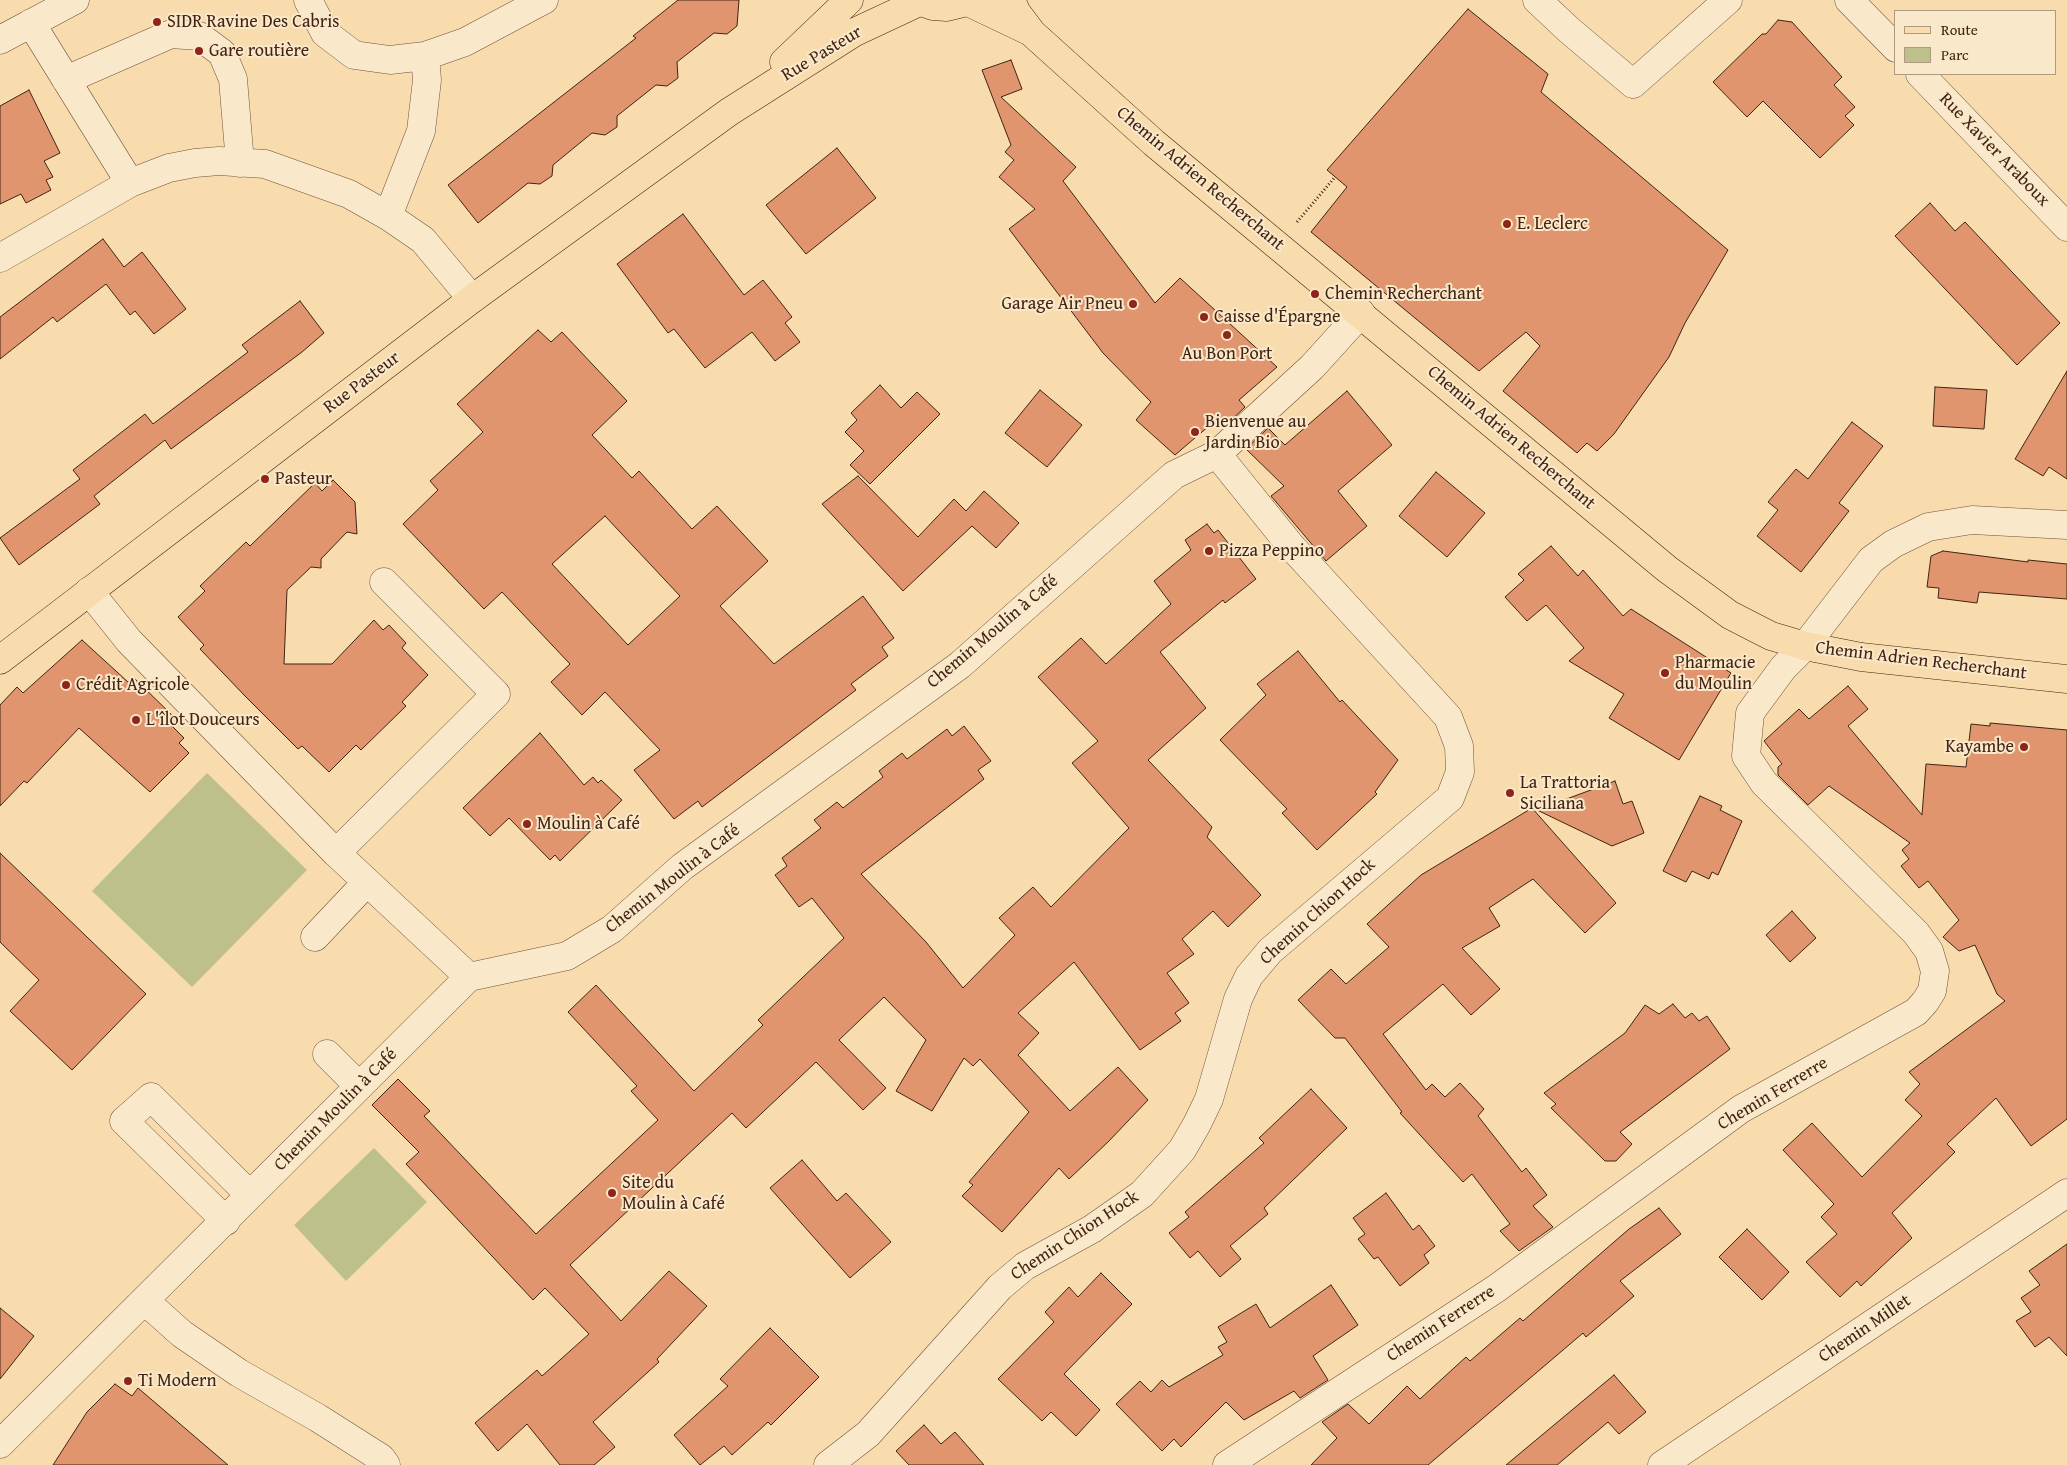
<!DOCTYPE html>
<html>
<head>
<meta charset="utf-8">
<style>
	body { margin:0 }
	#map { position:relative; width:2067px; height:1465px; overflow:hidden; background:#f8dcae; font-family:"Gentium Book Plus",serif }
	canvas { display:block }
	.legend { position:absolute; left:1894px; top:10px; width:162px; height:65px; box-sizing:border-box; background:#fae8ca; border:1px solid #b09981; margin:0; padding:6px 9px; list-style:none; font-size:15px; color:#422313 }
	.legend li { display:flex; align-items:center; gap:10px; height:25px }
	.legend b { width:25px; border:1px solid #b09981 }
</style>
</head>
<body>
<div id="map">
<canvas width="2067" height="1465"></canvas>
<ul class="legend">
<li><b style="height:6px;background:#f8dcae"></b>Route</li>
<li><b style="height:14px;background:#bdc08b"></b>Parc</li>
</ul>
</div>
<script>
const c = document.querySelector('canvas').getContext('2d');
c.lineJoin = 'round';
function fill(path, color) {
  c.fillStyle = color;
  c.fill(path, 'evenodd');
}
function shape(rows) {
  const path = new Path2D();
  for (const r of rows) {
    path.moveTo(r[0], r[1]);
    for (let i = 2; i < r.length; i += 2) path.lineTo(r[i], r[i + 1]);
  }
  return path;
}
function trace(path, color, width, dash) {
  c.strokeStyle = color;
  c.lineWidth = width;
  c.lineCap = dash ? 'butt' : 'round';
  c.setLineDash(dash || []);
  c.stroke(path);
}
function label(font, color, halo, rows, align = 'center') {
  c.font = font + ' "Gentium Book Plus",serif';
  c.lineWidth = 4;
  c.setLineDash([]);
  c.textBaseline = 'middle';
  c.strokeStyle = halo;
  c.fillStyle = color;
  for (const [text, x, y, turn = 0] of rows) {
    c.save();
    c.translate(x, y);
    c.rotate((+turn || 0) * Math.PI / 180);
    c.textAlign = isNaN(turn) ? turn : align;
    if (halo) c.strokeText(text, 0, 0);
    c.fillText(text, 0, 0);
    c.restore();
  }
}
fill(shape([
	[207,773,307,870,192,987,92,891],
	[374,1148,427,1202,346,1281,294,1225]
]), '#bdc08b');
const building = shape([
	[678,0,739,0,737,26,727,34,714,33,677,62,678,78,667,86,656,85,617,116,617,127,605,135,592,133,553,165,552,176,540,184,528,183,478,223,448,185,636,38,633,36,678,0],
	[1468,9,1548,74,1541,92,1728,250,1685,323,1669,357,1614,434,1597,451,1587,443,1577,453,1503,391,1540,346,1526,332,1479,371,1311,232,1347,187,1327,170,1468,9],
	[1778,20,1792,22,1842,77,1834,85,1855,107,1845,116,1854,125,1820,158,1763,101,1747,117,1713,82,1762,34,1766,34,1778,20],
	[1011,60,1022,89,1001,97,1076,167,1063,181,1155,303,1180,278,1277,367,1239,400,1245,407,1224,427,1216,420,1175,455,1136,420,1151,402,1103,353,1009,229,1035,209,999,177,1014,160,1005,152,1011,145,982,70,1011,60],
	[29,90,60,153,44,161,53,177,46,180,51,190,26,203,21,194,0,204,0,106,29,90],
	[837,148,876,198,806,254,766,205,837,148],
	[1930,203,1955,231,1965,222,2060,323,2017,365,1895,236,1930,203],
	[683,214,744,295,763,280,792,317,785,323,800,342,775,361,752,332,705,368,674,329,668,333,617,264,683,214],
	[103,239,124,267,142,252,186,309,154,334,135,311,130,315,106,284,57,322,53,317,0,359,0,317,103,239],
	[300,301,324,333,302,352,171,449,165,440,94,496,100,504,19,565,0,538,80,479,73,470,145,414,153,424,248,352,242,345,300,301],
	[538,330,551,342,562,332,627,401,592,435,632,478,639,471,692,529,717,506,768,561,720,606,774,664,863,596,894,638,882,647,888,656,851,684,856,690,702,807,698,801,674,819,634,770,660,750,605,692,582,715,551,682,570,664,502,592,484,609,403,524,438,490,430,481,483,432,457,404,538,330],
	[605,516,680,596,628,645,552,564,605,516],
	[2067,371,2067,479,2049,467,2043,476,2015,459,2067,371],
	[880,385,901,408,917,392,940,414,870,484,850,465,864,451,845,432,857,420,851,413,880,385],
	[1935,387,1987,390,1984,429,1933,426,1935,387],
	[1040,390,1082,425,1047,467,1005,433,1040,390],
	[1347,391,1392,445,1338,491,1367,526,1326,561,1271,496,1284,486,1246,449,1268,428,1285,445,1347,391],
	[1852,422,1883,446,1839,503,1849,511,1801,572,1757,536,1778,510,1768,502,1796,469,1808,479,1852,422],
	[1436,472,1485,513,1447,557,1399,516,1436,472],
	[858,476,918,537,954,499,966,511,984,491,1019,523,996,548,972,526,903,591,822,504,858,476],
	[333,480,355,502,357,534,347,532,321,559,321,568,311,567,287,590,284,664,332,664,374,620,383,630,389,625,406,643,402,648,428,675,402,702,406,706,361,750,356,745,329,772,302,746,298,749,245,696,200,649,204,645,178,617,205,591,200,586,246,542,250,546,315,483,322,491,333,480],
	[1207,524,1214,533,1218,530,1256,579,1225,603,1223,600,1160,652,1206,708,1148,760,1212,827,1207,837,1261,895,1228,927,1213,911,1182,939,1194,954,1167,973,1189,1003,1175,1013,1181,1021,1140,1050,1074,962,1018,1013,1039,1033,1018,1055,1070,1111,1118,1067,1148,1100,1109,1141,1069,1179,1059,1168,1002,1232,962,1196,973,1185,969,1182,1029,1112,980,1059,973,1066,964,1058,932,1111,896,1091,926,1040,884,997,839,1040,886,1088,863,1110,816,1062,746,1128,732,1113,570,1265,621,1321,669,1271,707,1306,657,1359,659,1362,593,1422,615,1447,594,1465,560,1465,527,1424,498,1451,475,1423,537,1370,542,1376,589,1334,545,1288,533,1300,406,1164,419,1152,372,1105,398,1079,430,1111,424,1116,536,1234,658,1120,631,1091,637,1086,568,1012,596,985,694,1091,763,1025,758,1020,844,938,812,898,799,907,775,875,787,866,782,858,821,828,814,820,837,802,843,808,883,777,879,771,902,753,907,759,947,729,952,736,964,726,991,761,978,770,984,779,861,874,926,942,963,988,1015,935,999,918,1033,887,1051,907,1129,828,1072,763,1098,741,1038,677,1081,638,1106,664,1171,604,1154,581,1191,550,1185,540,1207,524],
	[1551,546,1578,576,1583,570,1623,616,1631,609,1731,673,1679,760,1609,718,1624,694,1569,661,1584,648,1546,605,1527,621,1505,597,1524,580,1518,574,1551,546],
	[1943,551,2028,562,2028,560,2067,564,2067,599,1979,592,1977,603,1938,598,1939,588,1927,587,1931,556,1943,551],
	[82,640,128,682,133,677,177,720,172,726,184,738,179,743,189,753,150,792,79,728,27,783,24,781,0,806,0,705,17,687,23,693,82,640],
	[1298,651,1340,702,1342,700,1398,760,1375,792,1377,794,1317,850,1282,813,1287,809,1220,740,1266,695,1257,684,1298,651],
	[1848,686,1868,709,1848,726,1922,815,1926,764,1966,767,1971,724,1990,726,1990,723,2067,730,2067,1119,2031,1146,1996,1098,1947,1144,1955,1152,1892,1213,1912,1238,1861,1286,1857,1281,1840,1297,1806,1262,1837,1234,1821,1217,1834,1204,1783,1150,1812,1123,1862,1177,1922,1116,1905,1100,1920,1084,1909,1072,2005,1001,1997,994,1975,945,1959,951,1943,937,1959,920,1928,881,1919,888,1901,866,1909,859,1902,850,1910,843,1829,786,1808,805,1778,775,1778,767,1782,764,1764,741,1799,709,1809,719,1848,686],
	[540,733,584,785,593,777,598,783,601,780,622,800,560,861,555,855,550,860,509,818,490,836,463,808,540,733],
	[1615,781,1623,804,1632,801,1644,833,1612,846,1537,810,1615,781],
	[1700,796,1722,806,1720,810,1742,821,1718,875,1712,872,1709,879,1692,871,1686,882,1663,871,1700,796],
	[1532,808,1616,903,1585,933,1533,879,1489,908,1500,926,1462,948,1500,989,1471,1015,1443,984,1383,1034,1426,1090,1432,1084,1445,1097,1460,1083,1484,1109,1478,1116,1522,1172,1526,1168,1547,1195,1533,1206,1553,1227,1519,1251,1500,1231,1510,1224,1472,1174,1463,1182,1400,1113,1402,1112,1345,1038,1335,1038,1298,1000,1331,969,1346,984,1389,947,1367,924,1421,875,1532,808],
	[0,853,146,994,72,1070,10,1011,39,980,0,942,0,853],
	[1792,911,1816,938,1790,962,1766,935,1792,911],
	[1673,1004,1685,1018,1692,1013,1699,1021,1707,1016,1730,1049,1620,1132,1632,1144,1616,1161,1605,1161,1551,1108,1556,1104,1544,1093,1625,1033,1645,1005,1659,1014,1673,1004],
	[1311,1089,1347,1128,1264,1208,1268,1214,1230,1246,1241,1259,1220,1277,1198,1251,1190,1258,1169,1233,1189,1217,1185,1212,1264,1143,1259,1138,1311,1089],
	[802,1160,837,1201,846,1193,891,1242,850,1278,770,1188,802,1160],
	[1386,1193,1413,1230,1419,1225,1435,1246,1424,1255,1429,1263,1400,1286,1378,1257,1374,1259,1358,1239,1365,1234,1353,1218,1386,1193],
	[1659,1208,1681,1234,1620,1281,1634,1296,1586,1337,1583,1333,1428,1465,1311,1465,1337,1438,1322,1422,1348,1404,1369,1424,1407,1386,1420,1399,1466,1357,1470,1361,1520,1318,1523,1321,1629,1229,1659,1208],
	[1747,1229,1789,1272,1762,1300,1719,1257,1747,1229],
	[2067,1244,2067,1356,2049,1337,2035,1347,2016,1321,2031,1312,2021,1298,2040,1285,2029,1271,2067,1244],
	[1101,1273,1132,1304,1064,1374,1100,1410,1076,1436,1051,1412,1042,1421,998,1379,1054,1322,1045,1312,1069,1287,1078,1297,1101,1273],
	[1331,1285,1358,1325,1313,1356,1328,1380,1300,1398,1294,1391,1244,1420,1226,1402,1181,1447,1174,1439,1162,1451,1116,1404,1140,1381,1151,1392,1162,1380,1169,1387,1223,1355,1218,1347,1227,1342,1218,1327,1256,1304,1270,1328,1331,1285],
	[0,1308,34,1336,0,1379,0,1308],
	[770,1328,819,1377,771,1425,768,1422,732,1455,724,1446,700,1465,674,1435,728,1386,720,1379,770,1328],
	[1614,1375,1646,1412,1619,1434,1608,1422,1557,1465,1506,1465,1614,1375],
	[115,1384,132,1396,138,1388,228,1465,53,1465,87,1412,115,1384],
	[924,1425,941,1444,955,1432,984,1465,909,1465,896,1451,924,1425]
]);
fill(building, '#e0956f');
trace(building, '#422313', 1);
const minor = shape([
	[308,0,325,33,354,55,390,60,425,56,465,42,544,0],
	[1537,0,1569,30,1633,84,1728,0],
	[1849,0,1896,48],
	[31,23,130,183],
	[0,40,75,0],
	[1920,74,2067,227],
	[66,80,171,34,199,36,222,53,233,79,240,163],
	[388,216,421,131,427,80,425,56],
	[0,258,130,183,169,168,195,163,219,161,265,164,349,194,388,216,423,240,472,299],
	[89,591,129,641,336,853,469,977],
	[336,853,496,694,384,582],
	[315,937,367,882],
	[327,1054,359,1086],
	[226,1221,124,1121,151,1097,250,1195],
	[145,1301,182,1334,239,1373,318,1418,381,1458,386,1465],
	[0,1444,469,977,567,956,612,929,682,867,960,665,1174,475,1217,454,1312,367,1361,313],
	[828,1465,868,1434,1000,1287,1025,1266,1092,1229,1142,1194,1182,1150,1197,1124,1209,1099,1238,999,1249,976,1270,951,1450,798,1460,772,1459,746,1448,717,1291,546,1217,454],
	[1227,1465,1497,1288,1741,1109,1916,1012,1925,1002,1932,991,1935,971,1929,951,1916,933,1764,783,1746,756,1750,713,1783,668,1805,646,1871,560,1893,544,1928,527,1972,520,2067,525],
	[1662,1465,2067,1193]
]);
const major = shape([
	[916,0,933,6,947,7,975,0],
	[1011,0,1017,13,1032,33,1154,143,1667,569,1730,615,1771,636,1805,646,1861,657,2067,679],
	[968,2,1031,32],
	[784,62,849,0],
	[0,660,472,299,729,112,855,32,919,2]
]);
trace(minor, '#70513a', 29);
trace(major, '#422313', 29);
trace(shape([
	[1297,222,1335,177]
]), '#422313', 3, [1, 2.5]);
trace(minor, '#fae8ca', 28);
trace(major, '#f8dcae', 28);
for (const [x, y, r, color] of [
	[157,22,5,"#8f2418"],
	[199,51,5,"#8f2418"],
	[1507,224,5,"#8f2418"],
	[1315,294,5,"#8f2418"],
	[1133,304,5,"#8f2418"],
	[1204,317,5,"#8f2418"],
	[1227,335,5,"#8f2418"],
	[1195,432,5,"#8f2418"],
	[265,479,5,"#8f2418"],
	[1209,551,5,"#8f2418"],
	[1665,673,5,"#8f2418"],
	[66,685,5,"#8f2418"],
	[136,720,5,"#8f2418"],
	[2024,747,5,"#8f2418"],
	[1510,793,5,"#8f2418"],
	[527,824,5,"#8f2418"],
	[612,1193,5,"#8f2418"],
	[128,1381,5,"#8f2418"]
]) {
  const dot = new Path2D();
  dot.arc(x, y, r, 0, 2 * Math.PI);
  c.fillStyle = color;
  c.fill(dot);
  trace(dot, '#fae8ca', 2);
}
label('18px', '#422313', '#fae8ca', [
	["SIDR Ravine Des Cabris",167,22],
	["Gare routière",209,51],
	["E. Leclerc",1517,224],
	["Chemin Recherchant",1325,294],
	["Garage Air Pneu",1123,304,"right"],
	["Caisse d'Épargne",1214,317],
	["Au Bon Port",1227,354,"center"],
	["Bienvenue au",1205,422],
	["Jardin Bio",1205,443],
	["Pasteur",275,479],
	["Pizza Peppino",1219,551],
	["Pharmacie",1675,663],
	["du Moulin",1675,684],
	["Crédit Agricole",76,685],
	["L'îlot Douceurs",146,720],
	["Kayambe",2014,747,"right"],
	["La Trattoria",1520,783],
	["Siciliana",1520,804],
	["Moulin à Café",537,824],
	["Site du",622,1183],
	["Moulin à Café",622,1204],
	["Ti Modern",138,1381]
], 'left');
label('18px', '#422313', '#fae8ca', [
	["Rue Pasteur",822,54,-31],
	["Rue Xavier Araboux",1994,150,46],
	["Chemin Adrien Recherchant",1200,179,40],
	["Rue Pasteur",362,383,-37],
	["Chemin Adrien Recherchant",1511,438,40],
	["Chemin Moulin à Café",993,632,-40],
	["Chemin Adrien Recherchant",1921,661,7],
	["Chemin Moulin à Café",673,879,-38],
	["Chemin Chion Hock",1318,912,-42],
	["Chemin Ferrerre",1773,1094,-31],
	["Chemin Moulin à Café",336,1110,-45],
	["Chemin Chion Hock",1075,1236,-33],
	["Chemin Ferrerre",1441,1324,-33],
	["Chemin Millet",1865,1329,-34]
]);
</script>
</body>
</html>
